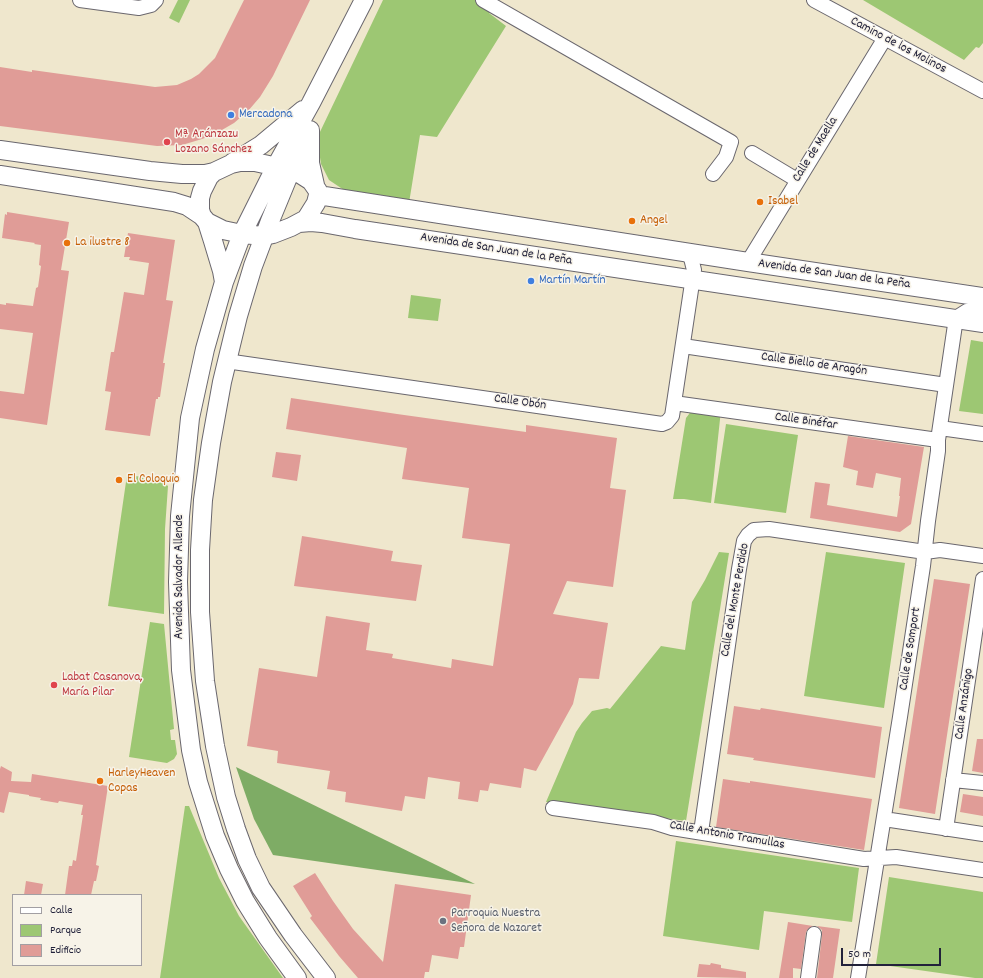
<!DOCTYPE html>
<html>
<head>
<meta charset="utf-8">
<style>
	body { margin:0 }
	#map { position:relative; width:983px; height:978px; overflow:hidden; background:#efe7cd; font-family:Dekko,sans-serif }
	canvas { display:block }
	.legend { position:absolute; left:12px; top:894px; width:130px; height:72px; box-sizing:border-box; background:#f7f3e8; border:1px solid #a29fa3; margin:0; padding:5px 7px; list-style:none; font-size:12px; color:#22223b }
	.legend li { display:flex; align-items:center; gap:8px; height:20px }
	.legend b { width:20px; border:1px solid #a29fa3 }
	.scale { position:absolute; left:841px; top:948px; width:100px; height:18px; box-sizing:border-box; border:2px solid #22223b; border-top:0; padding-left:5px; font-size:12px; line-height:14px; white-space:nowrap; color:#22223b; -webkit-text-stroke:3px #f7f3e8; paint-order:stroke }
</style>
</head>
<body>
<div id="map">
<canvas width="983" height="978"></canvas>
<ul class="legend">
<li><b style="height:5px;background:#fff"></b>Calle</li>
<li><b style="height:11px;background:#9dc773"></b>Parque</li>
<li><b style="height:11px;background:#e09c97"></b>Edificio</li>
</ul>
<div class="scale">50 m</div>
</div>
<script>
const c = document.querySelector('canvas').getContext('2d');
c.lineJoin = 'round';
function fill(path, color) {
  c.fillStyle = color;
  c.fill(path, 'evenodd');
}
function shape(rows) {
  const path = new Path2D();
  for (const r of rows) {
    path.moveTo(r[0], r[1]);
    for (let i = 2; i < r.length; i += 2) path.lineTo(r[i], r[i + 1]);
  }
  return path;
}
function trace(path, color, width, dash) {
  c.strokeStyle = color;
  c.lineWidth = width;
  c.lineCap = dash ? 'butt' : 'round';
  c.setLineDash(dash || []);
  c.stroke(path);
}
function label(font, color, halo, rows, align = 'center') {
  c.font = font + ' Dekko,sans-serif';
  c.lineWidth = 3;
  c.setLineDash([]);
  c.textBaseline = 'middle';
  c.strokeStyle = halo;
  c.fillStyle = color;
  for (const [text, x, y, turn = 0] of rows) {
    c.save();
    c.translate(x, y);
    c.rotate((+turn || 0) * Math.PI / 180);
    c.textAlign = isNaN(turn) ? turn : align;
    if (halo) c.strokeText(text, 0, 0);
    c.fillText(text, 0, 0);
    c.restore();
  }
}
fill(shape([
	[178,0,190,0,179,23,169,18],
	[383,0,496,0,489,13,506,26,437,137,420,135,409,203,344,190,329,180,321,164,319,151,319,134],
	[863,0,983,0,983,43,979,48,976,47,964,60],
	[411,295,441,299,438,321,408,318],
	[971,340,983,342,983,414,959,411],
	[695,406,721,410,711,503,684,499,673,499,686,418],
	[726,424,798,435,786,513,714,503],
	[127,475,159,479,168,486,165,529,164,614,108,606],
	[719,552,729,553,686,821,546,802,576,732,582,723,592,711,607,708,610,709,661,646,685,650,692,602,705,580],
	[826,552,905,563,884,708,804,696],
	[150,622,164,624,174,729,170,730,171,740,175,740,177,754,174,759,167,763,129,757],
	[185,806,189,806,219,878,239,916,283,978,160,978],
	[676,841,859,868,852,922,764,911,759,950,663,936],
	[889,877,983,892,983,978,975,978,876,964]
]), '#9dc773');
fill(shape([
	[236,767,475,884,273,855,254,819]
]), '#7eac65');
fill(shape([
	[244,0,310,0,273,76,260,97,248,111,234,123,215,134,202,139,182,145,157,146,0,126,0,67,32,72,32,70,155,87,177,85,191,79,199,74,215,58],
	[7,212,69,222,61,270,69,271,47,425,0,418,0,391,24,394,33,333,0,329,0,304,6,305,6,303,33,306,36,288,38,287,41,266,39,265,41,245,34,244,35,243,2,238,5,214,7,215],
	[128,233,175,240,166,300,173,301,163,363,165,363,160,397,158,397,158,399,156,399,150,436,105,430,111,392,105,391,111,352,114,352,124,292,144,295,149,263,129,260,130,257,124,257],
	[291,398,397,414,526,432,526,425,617,438,610,488,626,490,613,587,567,581,553,614,608,623,599,679,579,678,573,704,536,771,524,768,521,788,490,783,488,791,480,790,478,802,458,799,460,782,428,777,425,799,405,796,402,811,345,802,346,792,327,789,330,771,277,763,278,751,247,746,259,668,317,677,326,616,370,623,366,650,393,654,392,658,451,668,452,659,493,666,510,544,462,538,469,488,402,479,407,448,286,429],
	[848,436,924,447,911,524,900,532,810,518,815,482,830,484,827,505,897,517,900,496,899,496,901,478,876,473,873,488,856,485,858,471,843,467],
	[276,452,301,455,297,481,272,477],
	[302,536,393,551,391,561,422,565,416,601,294,586],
	[934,579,970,584,935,814,899,808],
	[734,706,760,710,761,708,882,727,875,778,753,760,754,758,727,754],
	[977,739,983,739,983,773,972,771],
	[1,766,12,772,11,781,31,782,32,774,108,786,96,865,99,866,96,881,94,881,91,895,65,895,69,866,72,866,73,860,76,861,83,815,81,815,83,805,59,801,58,803,40,800,41,798,29,796,29,795,9,792,4,813,0,812,0,769],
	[723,779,750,783,750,781,872,799,864,850,716,827],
	[963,794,983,797,983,816,960,812],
	[315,873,333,901,353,929,383,962,395,884,471,895,464,947,460,947,458,959,432,955,429,972,425,972,424,978,358,978,339,956,310,918,312,916,293,886],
	[26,881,43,884,41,895,24,895],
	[788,922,813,926,808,929,806,932,801,969,793,968,793,978,779,978],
	[817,926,840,929,833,978,817,978,822,935,822,930],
	[711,963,721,965,721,968,746,972,746,978,697,977,699,964,710,965]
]), '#e09c97');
const minor = shape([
	[80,0,139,8,151,5,156,0],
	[483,0,731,142,726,157,713,174],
	[814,0,983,91],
	[752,153,797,180],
	[748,262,885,38],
	[683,346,946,385],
	[226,361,662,424,667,422,672,416,674,403,694,270,691,258,686,253],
	[674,403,938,440],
	[940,428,983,434],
	[953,780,983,783],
	[553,808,653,822,672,828,864,859,896,857,983,870],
	[884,819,983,834],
	[946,829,983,579],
	[701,832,739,569,744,541,748,535,754,530,769,529,925,552,940,550,983,556],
	[808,978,814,934],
	[858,978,900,717,923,566,928,521,938,451,938,440,956,318,967,311,983,309]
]);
const major = shape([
	[310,130,310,163,315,185],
	[302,137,291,170,270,221,253,266,238,316,222,382,211,443,203,500,200,550,200,612,205,681,215,746,226,797,236,829,247,859,261,888,293,935,326,978],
	[0,150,150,171,182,174,205,174,214,172,231,164,240,162,255,162,282,168,300,174,311,181,318,191,318,195,316,203,306,219,291,227,273,234,264,236,242,234,223,230,207,222],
	[232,163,261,145,303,110],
	[214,172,209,177,202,191,200,198,200,210,202,216,207,222,213,241,222,271,224,282],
	[0,175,174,202,187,206,202,216],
	[318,195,748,262,983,297],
	[299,223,311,222,322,223,355,229,983,323],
	[297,978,268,938,245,901,229,869,215,836,198,782,191,750,181,670,178,582,180,516,190,418,205,349,224,282,242,234,276,166,311,103,364,0]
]);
trace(minor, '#6a676e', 16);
trace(major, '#6a676e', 20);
trace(minor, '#fff', 14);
trace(major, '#fff', 18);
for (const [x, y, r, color] of [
	[231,115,4,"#3f7fe0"],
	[167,142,4,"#e0444e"],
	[760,202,4,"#e8710a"],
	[632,221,4,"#e8710a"],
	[67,243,4,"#e8710a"],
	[531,281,4,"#3f7fe0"],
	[119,480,4,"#e8710a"],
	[54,685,4,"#e0444e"],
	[100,781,4,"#e8710a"],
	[443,921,4,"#6b7280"]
]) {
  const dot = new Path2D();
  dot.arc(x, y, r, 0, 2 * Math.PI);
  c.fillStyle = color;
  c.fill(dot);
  trace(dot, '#f7f3e8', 1.5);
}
label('13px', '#22223b', '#f7f3e8', [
	["Camino de los Molinos",898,46,28],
	["Calle de Maella",816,150,-58],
	["Avenida de San Juan de la Peña",496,250,9],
	["Avenida de San Juan de la Peña",834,275,8],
	["Calle Biello de Aragón",814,365,8],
	["Calle Obón",520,403,8],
	["Calle Binéfar",806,422,8],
	["Avenida Salvador Allende",180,577,-90],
	["Calle del Monte Perdido",736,600,-80],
	["Calle de Somport",911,649,-81],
	["Calle Anzánigo",965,704,-82],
	["Calle Antonio Tramullas",727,836,10]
]);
label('13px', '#366cbe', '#f7f3e8', [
	["Mercadona",239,115],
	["Martín Martín",539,281]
], 'left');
label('13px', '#be3a42', '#f7f3e8', [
	["Mª Aránzazu",175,135],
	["Lozano Sánchez",175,150],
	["Labat Casanova,",62,678],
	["María Pilar",62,693]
], 'left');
label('13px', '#c56008', '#f7f3e8', [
	["Isabel",768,202],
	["Angel",640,221],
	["La ilustre 8",75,243],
	["El Coloquio",127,480],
	["HarleyHeaven",108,774],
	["Copas",108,789]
], 'left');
label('13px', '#5b616d', '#f7f3e8', [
	["Parroquia Nuestra",451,914],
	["Señora de Nazaret",451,929]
], 'left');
</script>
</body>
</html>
